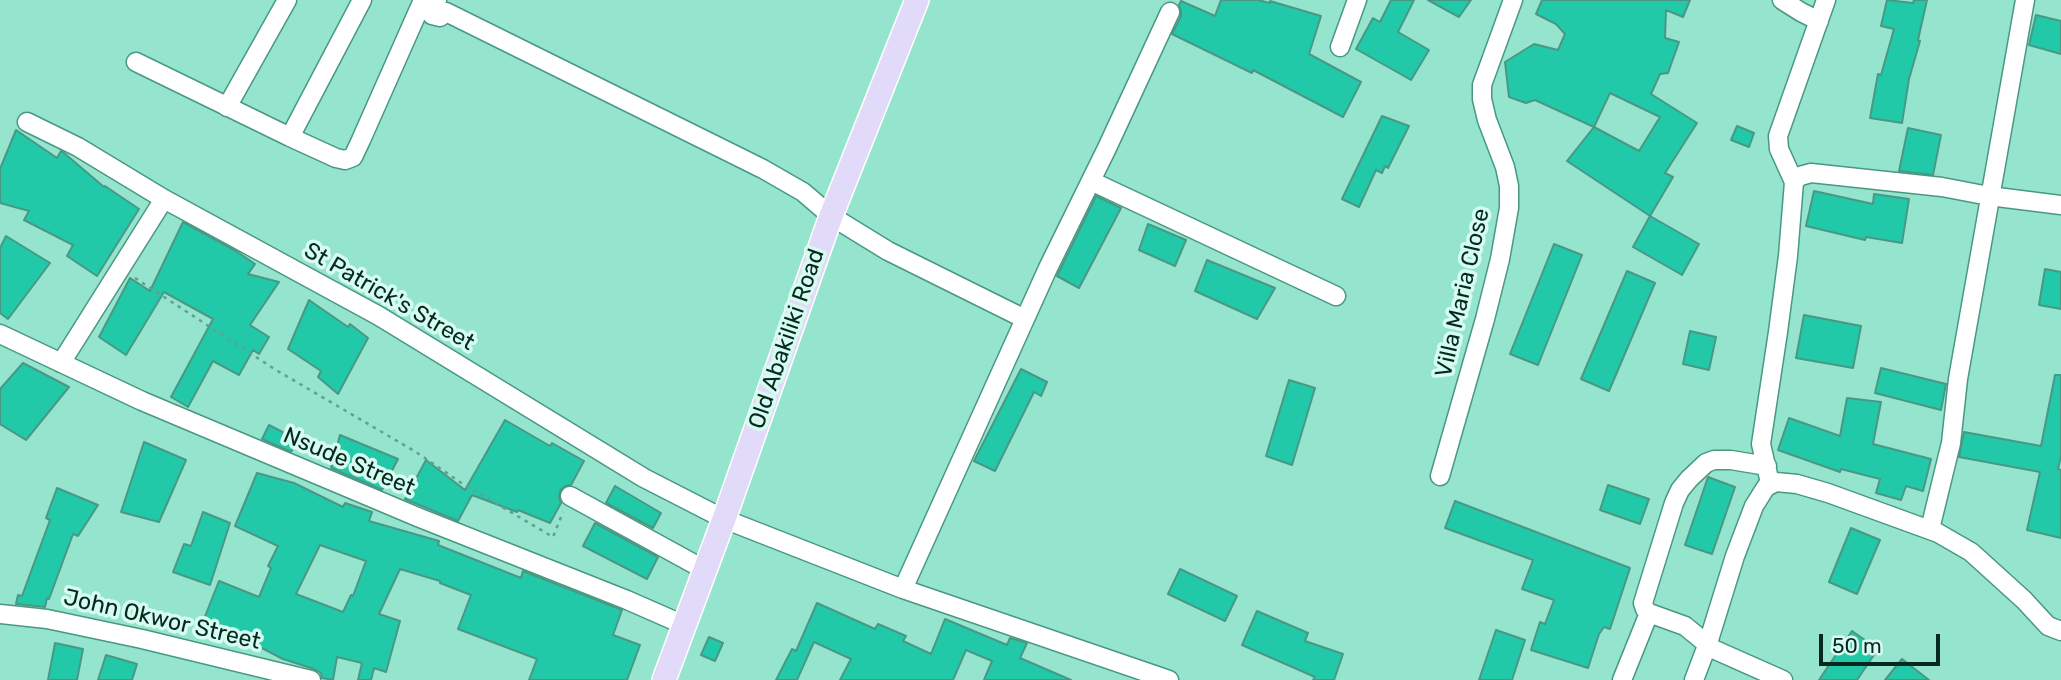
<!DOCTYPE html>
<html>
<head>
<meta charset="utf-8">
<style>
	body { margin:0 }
	#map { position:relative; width:2061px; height:680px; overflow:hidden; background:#94e4ce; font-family:Rubik,sans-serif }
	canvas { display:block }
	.scale { position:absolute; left:1819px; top:634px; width:121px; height:32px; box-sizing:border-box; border:4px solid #052820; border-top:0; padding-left:9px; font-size:21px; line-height:24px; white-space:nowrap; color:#052820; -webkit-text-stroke:5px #d6fcf0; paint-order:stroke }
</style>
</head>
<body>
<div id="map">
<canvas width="2061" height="680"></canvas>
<div class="scale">50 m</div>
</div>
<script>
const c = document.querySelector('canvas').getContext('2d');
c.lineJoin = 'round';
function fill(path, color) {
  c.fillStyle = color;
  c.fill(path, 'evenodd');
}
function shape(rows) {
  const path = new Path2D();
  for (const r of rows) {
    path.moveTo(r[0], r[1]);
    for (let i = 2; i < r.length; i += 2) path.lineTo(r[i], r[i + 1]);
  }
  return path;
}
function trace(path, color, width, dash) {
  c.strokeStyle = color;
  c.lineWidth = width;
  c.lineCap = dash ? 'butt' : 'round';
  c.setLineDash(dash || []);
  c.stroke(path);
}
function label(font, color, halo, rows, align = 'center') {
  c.font = font + ' Rubik,sans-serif';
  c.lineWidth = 7;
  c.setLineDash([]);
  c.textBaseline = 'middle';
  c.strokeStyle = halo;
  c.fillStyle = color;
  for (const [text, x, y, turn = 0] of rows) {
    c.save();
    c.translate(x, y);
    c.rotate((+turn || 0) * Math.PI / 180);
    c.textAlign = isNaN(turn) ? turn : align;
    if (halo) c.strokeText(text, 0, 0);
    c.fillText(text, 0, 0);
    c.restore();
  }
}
const building = shape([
	[1221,0,1258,0,1270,3,1270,1,1321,16,1309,54,1361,82,1343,117,1253,70,1252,73,1172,34,1181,16,1181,10,1179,5,1181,1,1215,16,1221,0],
	[1391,0,1414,0,1398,32,1429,50,1411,80,1356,49,1373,18,1380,22,1391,0],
	[1428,0,1471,0,1459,17,1428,0],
	[1542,0,1690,0,1683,17,1666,10,1665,38,1679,42,1668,73,1660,74,1651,94,1697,123,1665,173,1673,177,1650,216,1567,161,1594,127,1535,100,1526,103,1509,97,1505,62,1534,44,1558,50,1565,34,1556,24,1536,14,1542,0],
	[1610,93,1660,117,1639,151,1594,127,1610,93],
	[1887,0,1913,3,1914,0,1927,0,1918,40,1920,41,1909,79,1902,123,1870,118,1878,74,1881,75,1894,29,1881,26,1887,0],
	[2036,15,2061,21,2061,54,2029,45,2036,15],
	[1382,116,1409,126,1388,168,1385,166,1382,173,1376,170,1359,207,1342,199,1382,116],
	[1737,126,1754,133,1749,147,1731,140,1737,126],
	[1908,128,1941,135,1933,175,1899,171,1908,128],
	[16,130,57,158,61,151,64,153,104,187,105,186,139,209,97,276,67,256,73,245,24,220,29,211,0,203,0,169,16,130],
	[1814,191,1873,204,1874,194,1909,199,1902,243,1866,237,1865,240,1806,226,1814,191],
	[1096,196,1121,208,1079,288,1057,276,1096,196],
	[1650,216,1699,244,1682,275,1633,247,1650,216],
	[183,222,236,251,255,264,248,274,279,282,250,325,269,337,259,354,253,350,239,375,213,361,188,407,171,397,213,319,164,292,126,355,99,337,130,278,150,291,183,222],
	[1148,224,1186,240,1175,266,1139,250,1148,224],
	[6,236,50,263,8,319,0,313,0,248,6,236],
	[1554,244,1582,255,1538,365,1510,354,1554,244],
	[1207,260,1275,288,1257,319,1195,291,1207,260],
	[2045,269,2061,272,2061,309,2039,305,2045,269],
	[1627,271,1655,283,1609,391,1581,379,1627,271],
	[309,300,348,327,350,324,368,338,338,394,318,377,321,371,288,349,309,300],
	[1804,315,1861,326,1853,368,1796,358,1804,315],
	[1690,331,1716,337,1709,370,1683,364,1690,331],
	[23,363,69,387,26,440,0,424,0,389,23,363],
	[1881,368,1946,384,1941,410,1875,393,1881,368],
	[1021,369,1047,382,1041,396,1034,392,995,471,974,461,1021,369],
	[2055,375,2061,375,2061,456,2058,469,2061,470,2061,538,2027,530,2040,472,1959,457,1964,432,2041,446,2055,375],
	[1289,380,1315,388,1292,465,1266,456,1289,380],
	[1847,398,1881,402,1873,444,1931,459,1923,491,1906,486,1901,500,1876,493,1880,479,1841,469,1840,472,1778,450,1789,418,1840,436,1847,398],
	[505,420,550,446,552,443,584,461,571,485,565,486,560,491,559,497,561,503,550,523,518,510,517,512,472,495,458,521,405,499,426,460,465,490,505,420],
	[269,425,298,440,291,452,262,439,269,425],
	[340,435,398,459,382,490,331,468,340,435],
	[144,442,186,460,159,522,121,512,144,442],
	[257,473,294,483,343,507,345,503,372,512,369,521,439,541,438,545,521,578,523,571,622,610,613,635,640,645,627,680,529,680,537,659,458,629,471,595,440,583,440,581,400,569,379,614,400,621,386,672,374,668,371,680,358,680,362,663,337,657,333,680,322,678,321,673,314,669,283,659,229,631,227,634,202,624,219,581,259,597,271,568,268,566,278,546,235,526,257,473],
	[320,545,366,561,353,596,351,595,343,612,296,594,320,545],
	[1708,477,1735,487,1712,554,1685,545,1708,477],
	[1608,485,1649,499,1640,524,1600,510,1608,485],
	[615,486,661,513,653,528,606,503,615,486],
	[57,488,98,505,78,536,73,534,49,599,47,598,45,607,16,604,18,595,22,596,50,520,46,518,57,488],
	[1455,501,1630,568,1610,629,1604,627,1599,634,1588,668,1531,650,1540,622,1545,624,1554,600,1522,589,1533,560,1445,528,1455,501],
	[203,512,230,523,210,585,173,572,184,544,191,546,203,512],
	[595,523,658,557,647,579,583,546,595,523],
	[1851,528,1880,540,1857,594,1829,582,1851,528],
	[1180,569,1237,596,1225,621,1168,594,1180,569],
	[817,603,875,629,878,624,906,636,903,641,931,654,945,619,1007,645,1010,638,1027,643,1020,658,1071,680,984,680,992,661,966,650,953,680,840,680,851,659,814,642,797,680,776,680,792,649,796,651,817,603],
	[1257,611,1308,633,1305,641,1343,654,1334,680,1313,680,1315,677,1242,645,1257,611],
	[1496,630,1525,640,1512,680,1479,680,1496,630],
	[1852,631,1878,649,1857,680,1819,680,1852,631],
	[709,637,723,643,715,661,701,655,709,637],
	[55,643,83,649,77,680,48,680,55,643],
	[106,655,137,664,132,680,98,680,106,655],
	[1902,659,1929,680,1885,680,1902,659]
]);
fill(building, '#22c9a9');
trace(building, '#499885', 2);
const minor = shape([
	[437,0,431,4,429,8,432,15,440,17,446,12],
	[1782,0,1801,12,1819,21],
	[446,12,763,169,803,192,831,216,888,251,1025,319],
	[1340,47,1357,0],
	[136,62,290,137,336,158,345,160,353,157,361,140,423,0],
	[227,107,287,0],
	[27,122,78,147,164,199,379,316,644,478,724,519,903,589,1169,680],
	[290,137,362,0],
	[1091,181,1336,296],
	[1794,182,1800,176,1811,173,1942,187,1989,196,2061,205],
	[0,334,142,401,420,518,627,600,684,625],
	[61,363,164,199],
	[1767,466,1731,460,1714,460,1706,463,1689,479,1680,490,1674,503,1643,603,1645,609,1649,613,1685,626,1713,649,1783,680],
	[1440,476,1485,319,1500,259,1509,208,1509,186,1505,167,1487,120,1482,99,1482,85,1513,0],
	[1770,483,1761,444,1778,332,1788,256,1794,182,1779,149,1778,136,1826,0],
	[570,496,705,570],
	[1930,529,1951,443,1958,379,2025,0],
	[903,589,1048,268,1107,148,1170,12],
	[0,614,47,619,142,639,311,680],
	[1622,680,1649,613],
	[1694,680,1708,643,1735,556,1754,506,1766,487,1776,482,1797,484,1828,493,1938,533,1971,552,2024,600,2048,626,2061,631]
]);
const major = shape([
	[664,680,724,519,831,216,917,0]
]);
trace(minor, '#489884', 21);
trace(major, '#fff', 26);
trace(shape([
	[135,278,276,370,416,452,463,484,553,537,563,512]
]), '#61a190', 2.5, [3.5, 5]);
trace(minor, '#fff', 18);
trace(major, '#e1daf8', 23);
label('23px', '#052820', '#d6fcf0', [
	["Villa Maria Close",1463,293,-77],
	["St Patrick's Street",389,297,30],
	["Old Abakiliki Road",787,339,-71],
	["Nsude Street",349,462,23],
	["John Okwor Street",162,620,13]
]);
</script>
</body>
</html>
